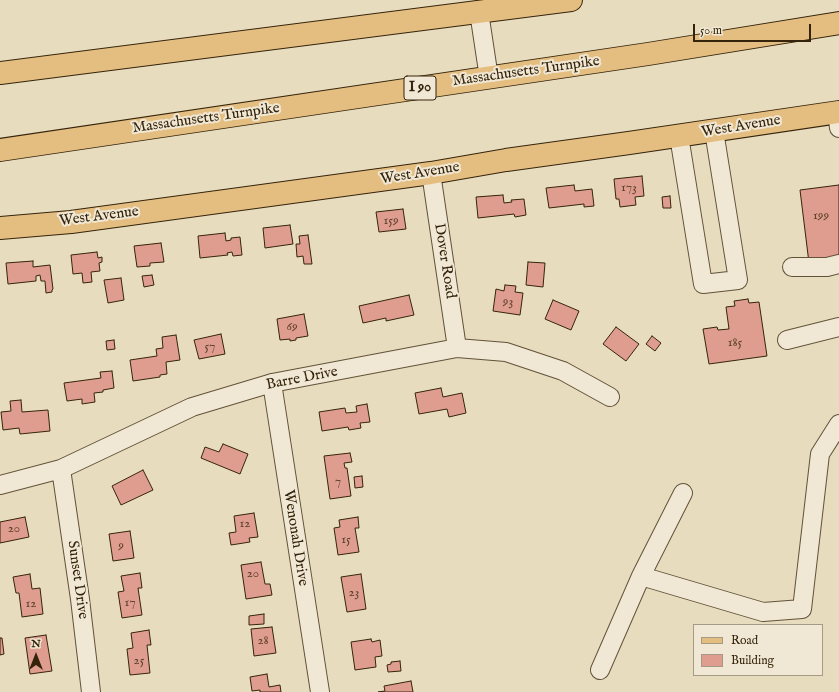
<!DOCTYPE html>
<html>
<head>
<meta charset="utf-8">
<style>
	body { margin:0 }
	#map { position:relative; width:839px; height:692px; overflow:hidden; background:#e8dcbf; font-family:"IM FELL English",serif }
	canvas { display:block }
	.legend { position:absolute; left:693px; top:624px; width:130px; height:52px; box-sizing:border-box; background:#f0e8d5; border:1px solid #a59a84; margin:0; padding:5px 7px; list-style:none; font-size:12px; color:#35240b }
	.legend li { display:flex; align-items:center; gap:8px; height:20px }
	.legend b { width:20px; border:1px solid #a59a84 }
	.north { position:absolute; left:16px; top:636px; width:40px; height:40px; -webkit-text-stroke:3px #f0e8d5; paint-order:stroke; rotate:0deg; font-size:11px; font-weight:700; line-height:16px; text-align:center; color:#35240b }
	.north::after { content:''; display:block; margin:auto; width:14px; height:18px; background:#35240b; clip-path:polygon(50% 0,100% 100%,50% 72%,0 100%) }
	.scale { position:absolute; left:693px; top:24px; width:118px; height:18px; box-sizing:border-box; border:2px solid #35240b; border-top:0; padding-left:5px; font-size:12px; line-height:14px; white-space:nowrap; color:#35240b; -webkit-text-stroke:3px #f0e8d5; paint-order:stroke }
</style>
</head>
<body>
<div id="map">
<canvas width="839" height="692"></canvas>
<ul class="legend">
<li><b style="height:5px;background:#e4be80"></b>Road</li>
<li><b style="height:11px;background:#de9d8e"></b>Building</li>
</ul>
<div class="north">N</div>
<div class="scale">50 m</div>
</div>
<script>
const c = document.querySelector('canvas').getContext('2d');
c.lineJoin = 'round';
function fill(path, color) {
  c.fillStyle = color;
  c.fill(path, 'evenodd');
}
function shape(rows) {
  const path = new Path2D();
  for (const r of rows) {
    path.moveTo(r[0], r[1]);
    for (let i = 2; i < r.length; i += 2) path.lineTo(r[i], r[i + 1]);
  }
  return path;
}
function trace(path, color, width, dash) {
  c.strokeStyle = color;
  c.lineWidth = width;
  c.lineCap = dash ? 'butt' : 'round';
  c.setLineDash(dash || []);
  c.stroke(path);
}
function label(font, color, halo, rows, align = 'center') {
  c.font = font + ' "IM FELL English",serif';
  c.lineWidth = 4;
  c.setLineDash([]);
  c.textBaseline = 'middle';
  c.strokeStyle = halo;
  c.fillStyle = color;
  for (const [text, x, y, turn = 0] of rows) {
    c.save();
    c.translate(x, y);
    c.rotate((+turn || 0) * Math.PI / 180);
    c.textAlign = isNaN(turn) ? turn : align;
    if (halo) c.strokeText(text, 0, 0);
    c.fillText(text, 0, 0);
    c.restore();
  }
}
const building = shape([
	[642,176,644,196,635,197,636,205,620,207,619,199,616,199,614,179,642,176],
	[574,185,575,191,592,189,594,206,584,207,584,204,549,208,546,188,574,185],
	[839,185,839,260,809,263,800,190,839,185],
	[503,195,504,203,512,202,511,200,524,199,526,215,515,217,514,214,478,218,476,197,503,195],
	[670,196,671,208,663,208,662,197,670,196],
	[403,209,406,229,379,232,376,212,403,209],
	[290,225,293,244,265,248,263,228,290,225],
	[225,233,226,241,231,240,231,238,240,237,242,255,233,256,232,252,227,253,228,255,200,258,198,236,225,233],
	[308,235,312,264,304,264,303,256,297,257,296,244,300,244,299,236,308,235],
	[161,243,164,262,150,263,150,266,137,267,134,246,161,243],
	[97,252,98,258,102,257,102,262,99,263,100,271,91,272,92,282,83,283,82,273,73,274,71,255,97,252],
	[33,261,33,267,50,265,53,289,52,290,52,292,46,293,45,281,41,281,40,275,36,276,36,281,8,284,6,263,33,261],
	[528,262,545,263,543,287,526,285,528,262],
	[152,275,154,285,144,287,142,276,152,275],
	[121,278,124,300,108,303,104,280,121,278],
	[505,285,516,286,515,292,523,293,520,315,493,311,496,289,504,291,505,285],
	[409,295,414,315,386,321,386,318,363,323,359,306,409,295],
	[748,299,749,303,759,302,767,356,709,364,703,329,717,327,718,330,729,329,726,307,735,306,734,301,748,299],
	[553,300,579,311,571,330,545,319,553,300],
	[304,314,308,336,296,338,296,340,290,341,290,339,280,340,277,319,304,314],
	[616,327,639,344,626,361,603,344,616,327],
	[221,334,225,354,199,359,194,340,221,334],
	[176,335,180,360,166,362,167,374,160,375,160,377,133,381,130,360,157,356,156,349,163,348,162,337,176,335],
	[652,336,661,343,655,351,646,344,652,336],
	[114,340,115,349,107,350,106,341,114,340],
	[112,371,114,388,103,390,103,392,94,393,95,402,82,404,82,399,67,401,64,383,101,378,100,372,112,371],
	[441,388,443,397,462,393,466,413,449,417,447,409,419,414,415,393,441,388],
	[21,400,22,412,48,410,50,431,20,434,19,428,3,430,1,412,11,411,10,401,21,400],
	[367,404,370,422,360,423,361,428,349,430,348,427,322,431,319,412,345,408,346,413,357,412,356,406,367,404],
	[223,444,248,454,240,474,201,458,205,447,219,452,223,444],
	[350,453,352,462,344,463,345,468,347,468,351,496,330,499,324,456,350,453],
	[143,470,153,490,121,505,112,486,143,470],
	[362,476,363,487,355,488,354,477,362,476],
	[254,513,258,537,249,538,250,542,231,545,229,533,236,532,234,516,254,513],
	[25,517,29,537,0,543,0,522,25,517],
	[358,517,359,528,355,528,359,552,338,555,334,528,340,527,339,520,358,517],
	[130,531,134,558,113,561,109,534,130,531],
	[261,562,265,584,270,584,272,595,246,599,241,565,261,562],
	[140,573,142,588,138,588,142,615,122,618,118,592,124,591,121,576,140,573],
	[30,574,32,589,40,588,43,614,22,617,19,593,16,593,13,577,30,574],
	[361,574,366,609,347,612,341,577,361,574],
	[264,614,264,624,249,625,249,616,264,614],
	[272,627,276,653,254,656,251,629,272,627],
	[149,630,151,645,147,645,150,673,130,675,127,649,133,648,131,633,149,630],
	[46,635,52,671,30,674,25,638,46,635],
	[0,638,2,638,4,654,0,655,0,638],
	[371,639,372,642,380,640,382,656,375,657,376,667,355,670,351,642,371,639],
	[400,661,401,671,388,672,387,665,391,664,391,662,400,661],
	[267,674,269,687,280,685,281,692,260,692,260,690,252,691,250,677,267,674],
	[411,681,413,692,378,692,385,691,384,686,411,681]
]);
fill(building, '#de9d8e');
trace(building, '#35240b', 1);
const minor = shape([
	[479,12,489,78],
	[837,112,839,128],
	[679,136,703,284,738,280,714,131],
	[431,173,457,348],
	[792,267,827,267,839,264],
	[787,340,839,327],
	[272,383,320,692],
	[61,469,80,599,91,692],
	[0,485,61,469,192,407,272,383,457,348,506,352,563,371,610,397],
	[641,576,763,612,802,609,820,454,839,424],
	[600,670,641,576,683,493]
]);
const major = shape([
	[0,228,71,222,431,173,506,160,629,143,839,112]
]);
const highway = shape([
	[0,73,571,0],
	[0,150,648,54,839,23]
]);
trace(minor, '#625238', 20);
trace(major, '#35240b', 24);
trace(highway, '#35240b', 24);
trace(minor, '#f0e8d5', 18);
trace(major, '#e4be80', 22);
trace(highway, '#e4be80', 22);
label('13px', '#5f422c', null, [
	["173",629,188],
	["199",821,216],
	["159",391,221],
	["93",508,302],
	["69",292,327],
	["185",735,343],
	["57",210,347],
	["7",338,482],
	["12",245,524],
	["20",14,529],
	["15",346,540],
	["9",121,546],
	["20",253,574],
	["23",354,593],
	["17",130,603],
	["12",31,604],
	["28",263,641],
	["25",139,661]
]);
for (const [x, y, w] of [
	[420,88,32]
]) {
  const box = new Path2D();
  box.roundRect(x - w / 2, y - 12, w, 24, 3);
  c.fillStyle = '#f0e8d5';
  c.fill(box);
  trace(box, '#35240b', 1);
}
label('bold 14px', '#35240b', null, [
	["I 90",420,88]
]);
label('15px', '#35240b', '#f0e8d5', [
	["Massachusetts Turnpike",526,72,-8],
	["Massachusetts Turnpike",206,119,-8],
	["West Avenue",741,127,-9],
	["West Avenue",420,174,-9],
	["West Avenue",99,217,-7],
	["Dover Road",444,261,81],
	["Barre Drive",302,379,-11],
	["Wenonah Drive",295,538,81],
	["Sunset Drive",77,580,82]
]);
</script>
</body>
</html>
